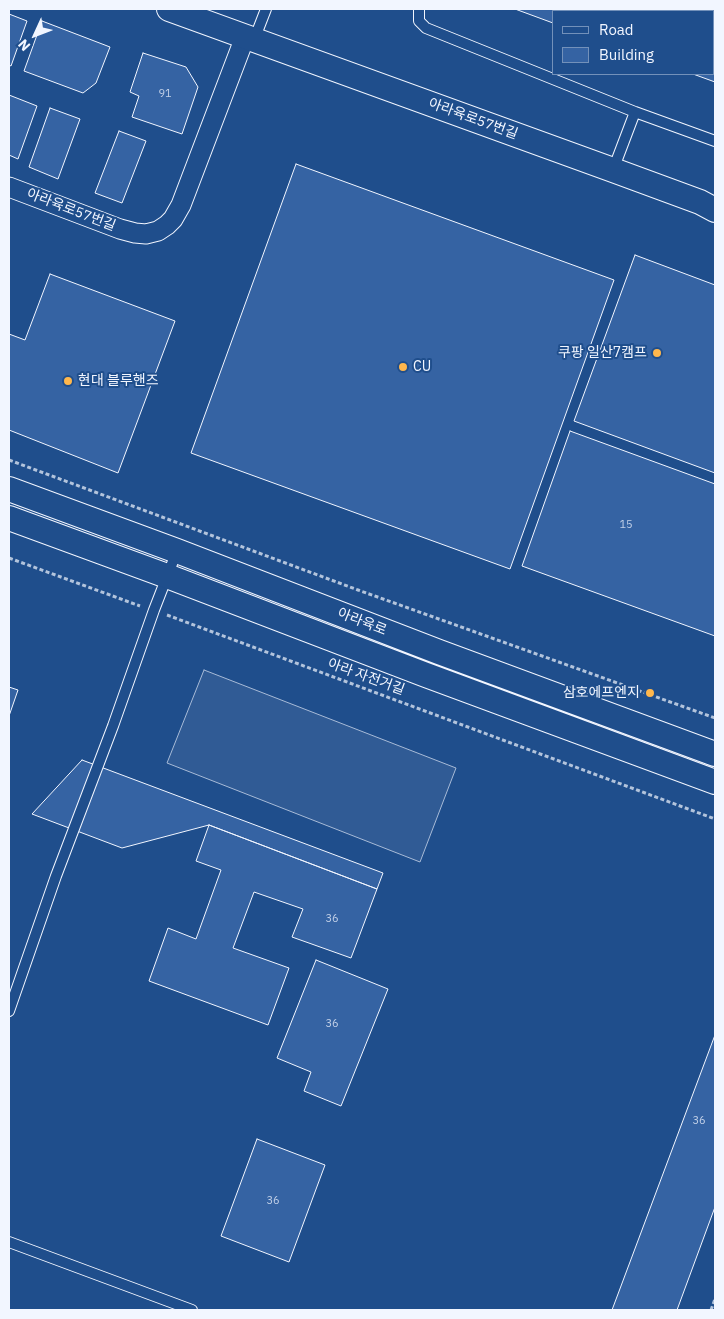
<!DOCTYPE html>
<html>
<head>
<meta charset="utf-8">
<style>
	body { margin:0 }
	#map { position:relative; width:724px; height:1319px; overflow:hidden; background:#1f4e8c; font-family:"IBM Plex Sans",sans-serif }
	canvas { display:block }
	.frame { position:absolute; inset:0; border:10px solid #f2f6ff; pointer-events:none }
	.legend { position:absolute; left:552px; top:10px; width:162px; height:65px; box-sizing:border-box; background:#1f4e8c; border:1px solid #7391ba; margin:0; padding:6px 9px; list-style:none; font-size:15px; color:#f2f6ff }
	.legend li { display:flex; align-items:center; gap:10px; height:25px }
	.legend b { width:25px; border:1px solid #7391ba }
	.north { position:absolute; left:10px; top:10px; width:50px; height:50px; -webkit-text-stroke:4px #1f4e8c; paint-order:stroke; rotate:227deg; font-size:14px; font-weight:700; line-height:20px; text-align:center; color:#f2f6ff }
	.north::after { content:''; display:block; margin:auto; width:18px; height:22px; background:#f2f6ff; clip-path:polygon(50% 0,100% 100%,50% 72%,0 100%) }
</style>
</head>
<body>
<div id="map">
<canvas width="724" height="1319"></canvas>
<div class="frame"></div>
<ul class="legend">
<li><b style="height:6px;background:#1f4e8c"></b>Road</li>
<li><b style="height:14px;background:#3563a3"></b>Building</li>
</ul>
<div class="north">N</div>
</div>
<script>
const c = document.querySelector('canvas').getContext('2d');
c.lineJoin = 'round';
function fill(path, color) {
  c.fillStyle = color;
  c.fill(path, 'evenodd');
}
function shape(rows) {
  const path = new Path2D();
  for (const r of rows) {
    path.moveTo(r[0], r[1]);
    for (let i = 2; i < r.length; i += 2) path.lineTo(r[i], r[i + 1]);
  }
  return path;
}
function trace(path, color, width, dash) {
  c.strokeStyle = color;
  c.lineWidth = width;
  c.lineCap = dash ? 'butt' : 'round';
  c.setLineDash(dash || []);
  c.stroke(path);
}
function label(font, color, halo, rows, align = 'center') {
  c.font = font + ' "IBM Plex Sans","Noto Sans KR",sans-serif';
  c.lineWidth = 4;
  c.setLineDash([]);
  c.textBaseline = 'middle';
  c.strokeStyle = halo;
  c.fillStyle = color;
  for (const [text, x, y, turn = 0] of rows) {
    c.save();
    c.translate(x, y);
    c.rotate((+turn || 0) * Math.PI / 180);
    c.textAlign = isNaN(turn) ? turn : align;
    if (halo) c.strokeText(text, 0, 0);
    c.fillText(text, 0, 0);
    c.restore();
  }
}
const parking = shape([
	[204,670,456,768,420,862,167,763,204,670]
]);
fill(parking, '#305b95');
trace(parking, '#a8bbd7', 1);
const building = shape([
	[515,9,637,9,644,11,553,11,553,23,515,9],
	[9,14,27,21,11,66,9,65,9,14],
	[42,21,110,47,96,83,83,93,24,71,42,21],
	[713,36,715,37,715,82,693,74,713,74,713,36],
	[143,53,186,67,198,87,182,134,132,117,139,96,130,92,143,53],
	[9,95,37,106,18,159,9,155,9,95],
	[50,108,80,119,58,179,29,167,50,108],
	[119,131,146,141,122,203,95,193,119,131],
	[296,164,614,280,510,569,191,453,296,164],
	[635,255,715,285,715,473,574,421,635,255],
	[50,274,175,321,118,473,9,430,9,334,25,340,50,274],
	[570,431,715,484,715,636,522,566,570,431],
	[9,687,18,690,9,716,9,687],
	[82,760,383,873,377,889,209,825,122,848,32,814,82,760],
	[209,825,377,889,351,958,292,937,303,909,254,892,233,948,289,968,268,1025,149,981,168,928,196,939,221,870,196,861,209,825],
	[316,960,388,989,341,1106,304,1091,311,1072,277,1058,316,960],
	[715,1035,715,1207,677,1310,612,1310,715,1035],
	[257,1139,325,1165,289,1262,221,1236,257,1139]
]);
fill(building, '#3563a3');
trace(building, '#f2f6ff', 1);
const service = shape([
	[419,9,419,21,426,28,635,112,715,141],
	[254,40,266,9],
	[613,170,635,112],
	[9,1011,56,876,113,726,154,610,177,551],
	[9,1242,192,1310]
]);
const minor = shape([
	[9,187,120,229,135,233,146,234,158,231,167,225,173,219,181,205,245,37]
]);
const tertiary = shape([
	[169,9,613,170,700,202,715,210],
	[9,489,177,551,439,652,715,754],
	[9,518,167,576,426,675,715,782]
]);
trace(service, '#f2f6ff', 12);
trace(minor, '#f2f6ff', 21);
trace(tertiary, '#f2f6ff', 26);
trace(shape([
	[9,460,358,590,715,718],
	[9,558,140,606],
	[167,615,715,819],
	[711,1310,715,1299]
]), '#b3c4dc', 3, [4, 2.5]);
trace(service, '#1f4e8c', 10);
trace(minor, '#1f4e8c', 19);
trace(tertiary, '#1f4e8c', 24);
for (const [x, y, r, color] of [
	[657,353,5,"#ffb74d"],
	[403,367,5,"#ffb74d"],
	[68,381,5,"#ffb74d"],
	[650,693,5,"#ffb74d"]
]) {
  const dot = new Path2D();
  dot.arc(x, y, r, 0, 2 * Math.PI);
  c.fillStyle = color;
  c.fill(dot);
  trace(dot, '#1f4e8c', 2);
}
label('11px', '#c3d1e8', null, [
	["91",165,94],
	["15",626,525],
	["36",332,919],
	["36",332,1024],
	["36",699,1121],
	["36",273,1201]
]);
label('14px', '#f2f6ff', '#1f4e8c', [
	["아라육로57번길",473,119,20],
	["아라육로57번길",71,210,21],
	["아라육로",362,622,21],
	["아라 자전거길",366,677,20]
]);
label('14px', '#f2f6ff', '#1f4e8c', [
	["쿠팡 일산7캠프",647,353],
	["CU",413,367,"left"],
	["현대 블루핸즈",78,381,"left"],
	["삼호에프엔지",640,693]
], 'right');
</script>
</body>
</html>
